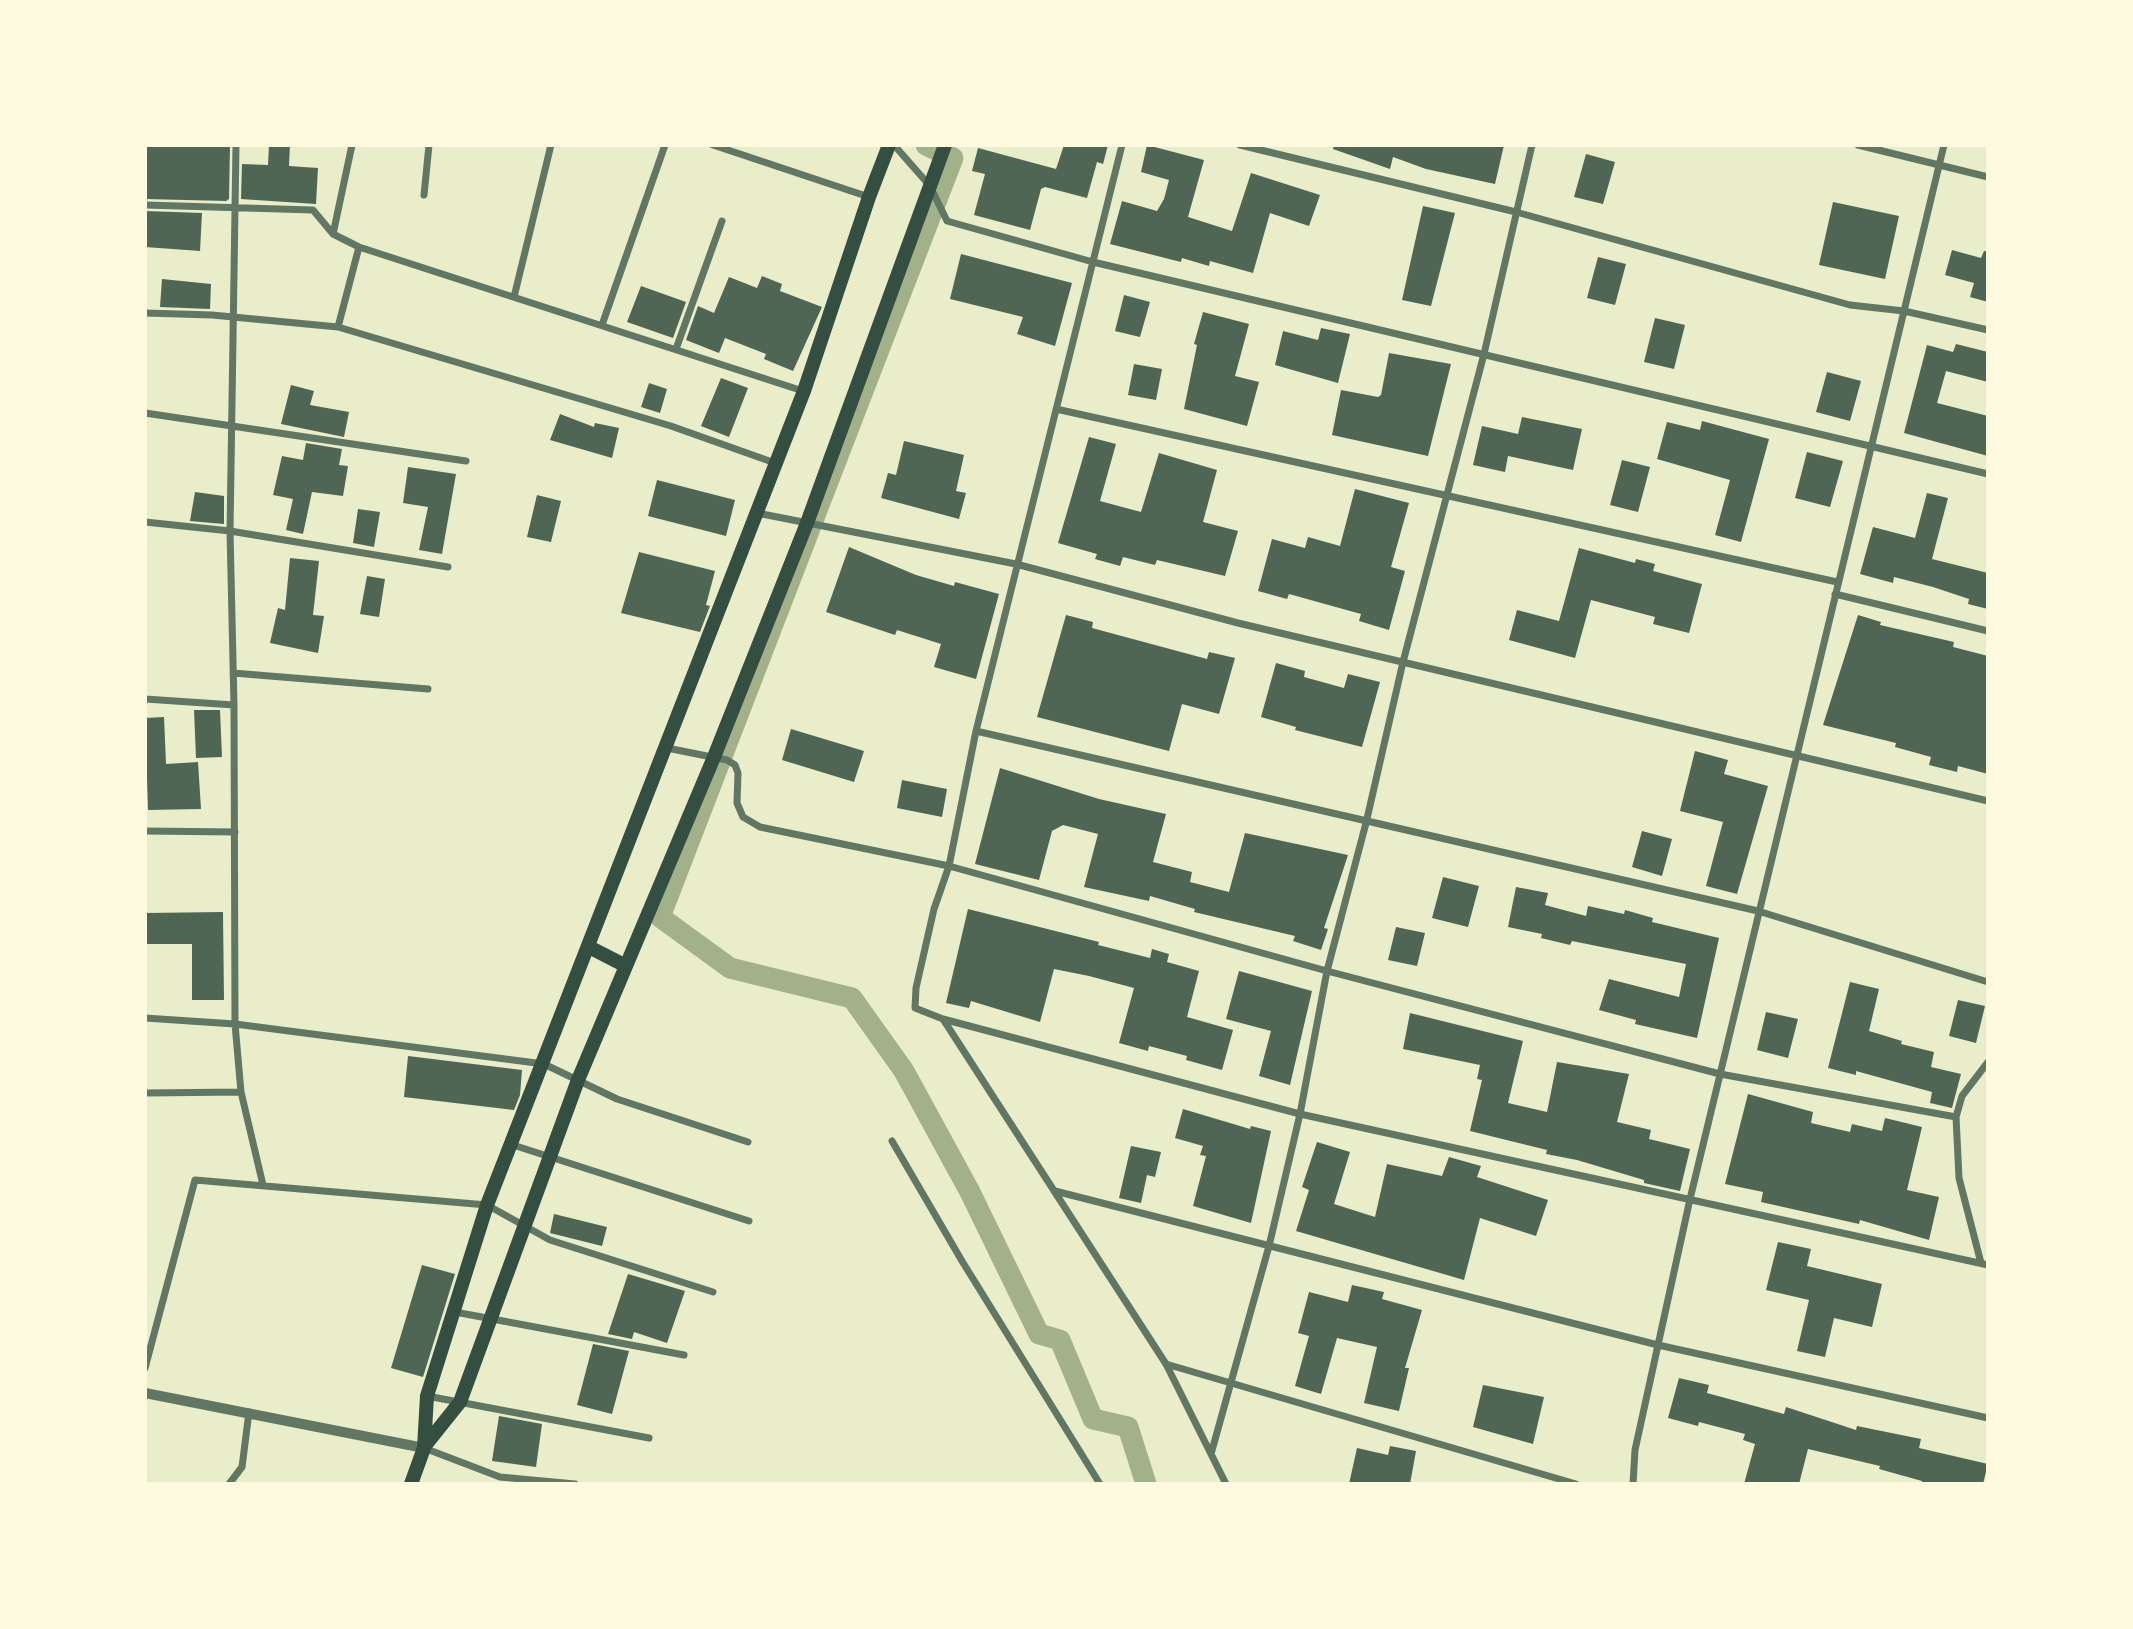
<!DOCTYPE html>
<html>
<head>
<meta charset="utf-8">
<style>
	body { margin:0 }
	#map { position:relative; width:2133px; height:1629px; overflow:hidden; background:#e9edc9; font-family:"Alegreya Sans",sans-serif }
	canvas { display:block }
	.frame { position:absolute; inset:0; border:147px solid #fefae0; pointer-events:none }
</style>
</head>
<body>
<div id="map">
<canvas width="2133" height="1629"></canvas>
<div class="frame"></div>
</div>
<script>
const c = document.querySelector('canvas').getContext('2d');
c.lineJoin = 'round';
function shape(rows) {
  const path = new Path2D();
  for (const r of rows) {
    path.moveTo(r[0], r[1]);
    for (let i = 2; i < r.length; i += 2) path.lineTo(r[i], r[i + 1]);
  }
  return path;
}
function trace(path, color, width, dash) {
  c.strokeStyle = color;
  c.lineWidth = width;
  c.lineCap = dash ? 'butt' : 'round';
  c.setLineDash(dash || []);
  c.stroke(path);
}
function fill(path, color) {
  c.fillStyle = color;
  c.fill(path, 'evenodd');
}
trace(shape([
	[926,145,953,158,660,917,730,968,852,998,904,1071,970,1192,1039,1334,1060,1340,1093,1419,1128,1427,1146,1484]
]), '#a3b18a', 21);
fill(shape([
	[145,145,230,145,229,199,226,201,145,199],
	[269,145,290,145,289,166,318,168,316,204,241,199,242,164,268,165],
	[1064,145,1108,145,1103,164,1097,162,1087,198,1045,187,1041,189,1030,230,974,215,985,174,972,171,978,148,1056,169],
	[1147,145,1204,160,1188,217,1232,231,1251,173,1320,195,1309,226,1270,213,1253,273,1210,261,1209,266,1182,258,1181,262,1110,244,1122,201,1157,211,1164,199,1169,180,1141,172],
	[1334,145,1504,145,1495,184,1426,169,1393,157,1390,169,1333,149],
	[1586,154,1615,162,1603,204,1574,197],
	[1833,202,1899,216,1885,279,1819,265],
	[1423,206,1455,213,1431,306,1402,300],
	[145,211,202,213,200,251,145,247],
	[1952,250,1981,258,1984,251,1988,251,1988,302,1970,297,1974,283,1945,275],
	[961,254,1072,283,1055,346,1017,334,1023,317,950,299],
	[1598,257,1626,264,1615,305,1587,298],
	[762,276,782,284,780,291,822,307,793,371,764,359,766,354,725,338,719,353,686,340,698,306,714,313,729,277,757,288],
	[162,279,211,284,210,309,160,307],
	[641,286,686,302,673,338,627,322],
	[1124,295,1150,302,1140,337,1115,331],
	[1203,312,1249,324,1235,376,1259,382,1247,426,1184,409,1197,345,1194,344],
	[1655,318,1685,325,1674,369,1644,362],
	[1321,328,1350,334,1338,383,1275,365,1283,331,1318,340],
	[1956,344,1988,352,1988,382,1946,371,1937,403,1988,416,1988,456,1904,433,1927,345,1953,352],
	[1389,353,1451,364,1428,456,1332,435,1341,390,1378,397,1381,395],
	[1134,364,1162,369,1156,400,1128,395],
	[1827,372,1861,381,1850,421,1816,412],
	[721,378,748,388,729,437,701,426],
	[649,383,667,389,660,413,641,407],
	[291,385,314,391,310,405,349,412,344,437,281,424],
	[560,414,594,427,595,423,619,428,612,458,550,440],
	[1522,417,1582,429,1573,470,1508,456,1505,472,1473,465,1482,426,1518,434],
	[1702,421,1769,439,1741,542,1715,535,1730,480,1657,459,1667,422,1700,430],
	[1089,437,1116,444,1100,501,1141,512,1159,453,1217,470,1203,522,1238,531,1225,576,1157,560,1155,565,1123,557,1120,566,1095,559,1097,554,1058,543],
	[904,441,964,455,956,491,966,493,959,519,881,498,888,473,896,475],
	[306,443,342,449,339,465,348,466,343,496,312,492,303,534,286,530,293,499,273,495,282,456,303,460],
	[1807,452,1843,461,1830,507,1795,498],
	[1622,460,1650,467,1638,512,1610,505],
	[408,467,456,474,442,554,419,550,428,507,403,503],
	[657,480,735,500,726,536,648,516],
	[1355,489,1409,503,1391,567,1405,571,1389,630,1359,621,1361,614,1289,594,1287,599,1258,591,1272,539,1305,548,1308,537,1340,546],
	[195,492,224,496,224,524,190,521],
	[1927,493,1948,498,1932,559,1988,573,1988,609,1968,604,1969,599,1933,587,1894,577,1893,583,1860,574,1873,527,1915,538],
	[537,495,561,501,551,542,527,537],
	[358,509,380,512,374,547,353,543],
	[849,547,916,575,954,586,955,582,999,594,976,679,934,667,941,644,897,630,895,635,826,612],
	[1579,548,1635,563,1636,559,1655,564,1653,571,1702,584,1689,633,1653,624,1655,617,1591,600,1575,658,1509,640,1517,610,1559,621],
	[639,552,715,571,706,605,710,606,700,632,621,613],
	[290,558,319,561,313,615,324,616,318,653,270,643,278,608,285,610],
	[367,576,385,579,379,617,360,614],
	[1066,615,1093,622,1092,628,1207,659,1209,652,1235,658,1219,714,1182,704,1169,751,1037,717],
	[1858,615,1881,622,1880,625,1954,642,1953,647,1988,656,1988,774,1958,766,1957,772,1929,765,1931,757,1895,747,1896,743,1823,725],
	[1276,663,1305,671,1304,677,1344,688,1348,674,1380,682,1362,747,1295,730,1296,727,1261,717],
	[194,710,220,710,222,757,196,758],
	[164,717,166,764,198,762,201,809,148,810,145,718],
	[791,729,864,751,854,782,782,760],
	[1695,751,1728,760,1724,774,1768,786,1737,894,1706,886,1723,822,1680,811],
	[1000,768,1099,799,1166,814,1153,862,1192,872,1190,882,1229,892,1245,833,1348,855,1324,928,1328,929,1321,950,1293,941,1295,936,1194,912,1195,909,1150,896,1149,901,1084,887,1098,834,1063,825,1052,831,1039,880,975,864],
	[902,780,947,789,942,817,897,808],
	[1642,831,1672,839,1662,876,1632,867],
	[1443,877,1479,886,1468,927,1432,918],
	[1516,887,1548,893,1545,905,1586,916,1588,906,1624,914,1625,910,1653,918,1652,922,1719,938,1697,1038,1635,1024,1636,1020,1599,1010,1609,979,1679,997,1686,964,1572,941,1570,945,1541,938,1542,934,1508,927],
	[968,909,1099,942,1098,945,1150,958,1152,949,1169,954,1167,962,1199,971,1187,1017,1233,1030,1222,1070,1186,1060,1187,1056,1149,1046,1148,1051,1119,1043,1134,988,1089,976,1054,969,1040,1022,971,1001,969,1008,946,1003],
	[223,912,224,1000,192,1000,192,944,145,944,145,913],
	[1396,927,1425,933,1417,966,1388,960],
	[1239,971,1312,991,1290,1085,1259,1076,1271,1031,1226,1019],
	[1850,982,1879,989,1869,1031,1902,1041,1901,1044,1934,1052,1931,1067,1961,1074,1952,1108,1930,1103,1932,1092,1856,1071,1856,1075,1828,1068],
	[1958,1000,1985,1006,1976,1043,1949,1036],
	[1766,1012,1798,1019,1788,1058,1757,1050],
	[1410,1013,1523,1041,1508,1103,1547,1112,1557,1062,1629,1074,1617,1122,1651,1130,1649,1139,1690,1149,1680,1191,1644,1183,1644,1180,1577,1160,1546,1154,1547,1150,1470,1131,1482,1080,1477,1079,1480,1065,1403,1049],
	[408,1056,522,1070,520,1095,514,1110,404,1097],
	[1748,1094,1813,1112,1811,1123,1850,1132,1852,1124,1882,1131,1885,1118,1922,1127,1907,1190,1939,1197,1929,1240,1860,1220,1859,1224,1761,1202,1763,1192,1725,1184],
	[1183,1109,1250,1129,1251,1126,1271,1131,1251,1223,1193,1206,1206,1156,1200,1155,1203,1146,1175,1138],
	[1317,1142,1350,1152,1334,1204,1375,1217,1387,1164,1442,1176,1449,1157,1481,1166,1477,1177,1548,1200,1536,1236,1480,1218,1464,1280,1296,1231,1309,1190,1302,1187],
	[1131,1146,1161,1152,1155,1177,1147,1175,1141,1203,1119,1198],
	[554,1214,607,1227,602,1246,550,1233],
	[1778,1242,1811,1249,1807,1266,1882,1284,1872,1327,1834,1318,1825,1357,1797,1351,1809,1300,1766,1290],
	[422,1265,455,1274,423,1377,391,1368],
	[628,1274,685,1291,667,1343,634,1332,632,1339,608,1334],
	[1352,1285,1384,1292,1382,1299,1422,1310,1405,1368,1409,1368,1399,1411,1364,1403,1377,1347,1337,1338,1321,1394,1295,1386,1309,1336,1298,1333,1309,1292,1348,1302],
	[593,1344,629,1351,612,1414,577,1405],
	[1679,1378,1709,1385,1707,1393,1784,1414,1786,1407,1856,1430,1857,1426,1921,1439,1919,1448,1988,1464,1983,1484,1922,1484,1922,1481,1879,1469,1880,1466,1808,1449,1799,1484,1744,1484,1755,1444,1743,1440,1745,1434,1699,1422,1698,1426,1668,1418],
	[1483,1385,1544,1397,1533,1444,1473,1427],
	[499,1416,542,1424,536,1467,492,1461],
	[1390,1446,1416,1451,1410,1484,1349,1484,1357,1448,1388,1455]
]), '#4f6655');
trace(shape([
	[236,145,230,531,234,705,235,1024,241,1092,263,1185],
	[713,145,869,197],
	[894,145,930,186,947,221,1093,262,1988,474],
	[1240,145,1516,212,1850,305,1904,311,1988,330],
	[1858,145,1988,177],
	[424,195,429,145],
	[145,205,313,210,333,234,359,247],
	[333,234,352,145],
	[514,297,551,145],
	[145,313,212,315,338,327,359,247,803,391],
	[602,325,665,145],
	[338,327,671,426,775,463],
	[676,349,722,221],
	[1056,409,1837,582],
	[145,413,466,461],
	[757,513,1016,564,1238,623,1988,801],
	[145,522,230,531,448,567],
	[1835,594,1988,631],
	[233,673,428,689],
	[145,699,234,705],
	[976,731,1758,911,1988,982],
	[667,748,727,760,735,765,738,773,737,803,743,817,760,827,949,866,1327,971,1720,1074,1956,1117],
	[145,831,235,832],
	[145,1018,235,1024,544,1064,617,1099,748,1142],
	[943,1019,915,1008,916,988,934,909,949,866,976,731,1122,145],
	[145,1093,241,1092],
	[892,1141,962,1261,1100,1484],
	[513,1145,749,1221],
	[1055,1191,1658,1345,1988,1418],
	[1981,1263,1959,1178,1956,1117,1962,1096,1988,1062],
	[455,1312,684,1355],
	[1166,1364,1576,1484],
	[145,1368,195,1180,487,1205,550,1240,713,1292],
	[427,1396,649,1438],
	[424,1448,500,1477,575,1484],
	[1211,1454,1269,1246,1300,1114,1327,971,1366,823,1403,662,1484,354,1532,145],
	[229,1484,242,1467,249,1412],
	[1226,1484,1166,1364,943,1019,1300,1114,1988,1265],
	[1633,1484,1635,1450,1690,1199,1944,145]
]), '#617663', 7);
trace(shape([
	[145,1393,424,1448]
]), '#617663', 10);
trace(shape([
	[589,947,626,966],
	[424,1447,460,1402,578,1080,714,757,807,523,945,145],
	[411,1484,424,1448,427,1396,487,1205,804,391,869,197,889,145]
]), '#344e41', 14);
</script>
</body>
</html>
